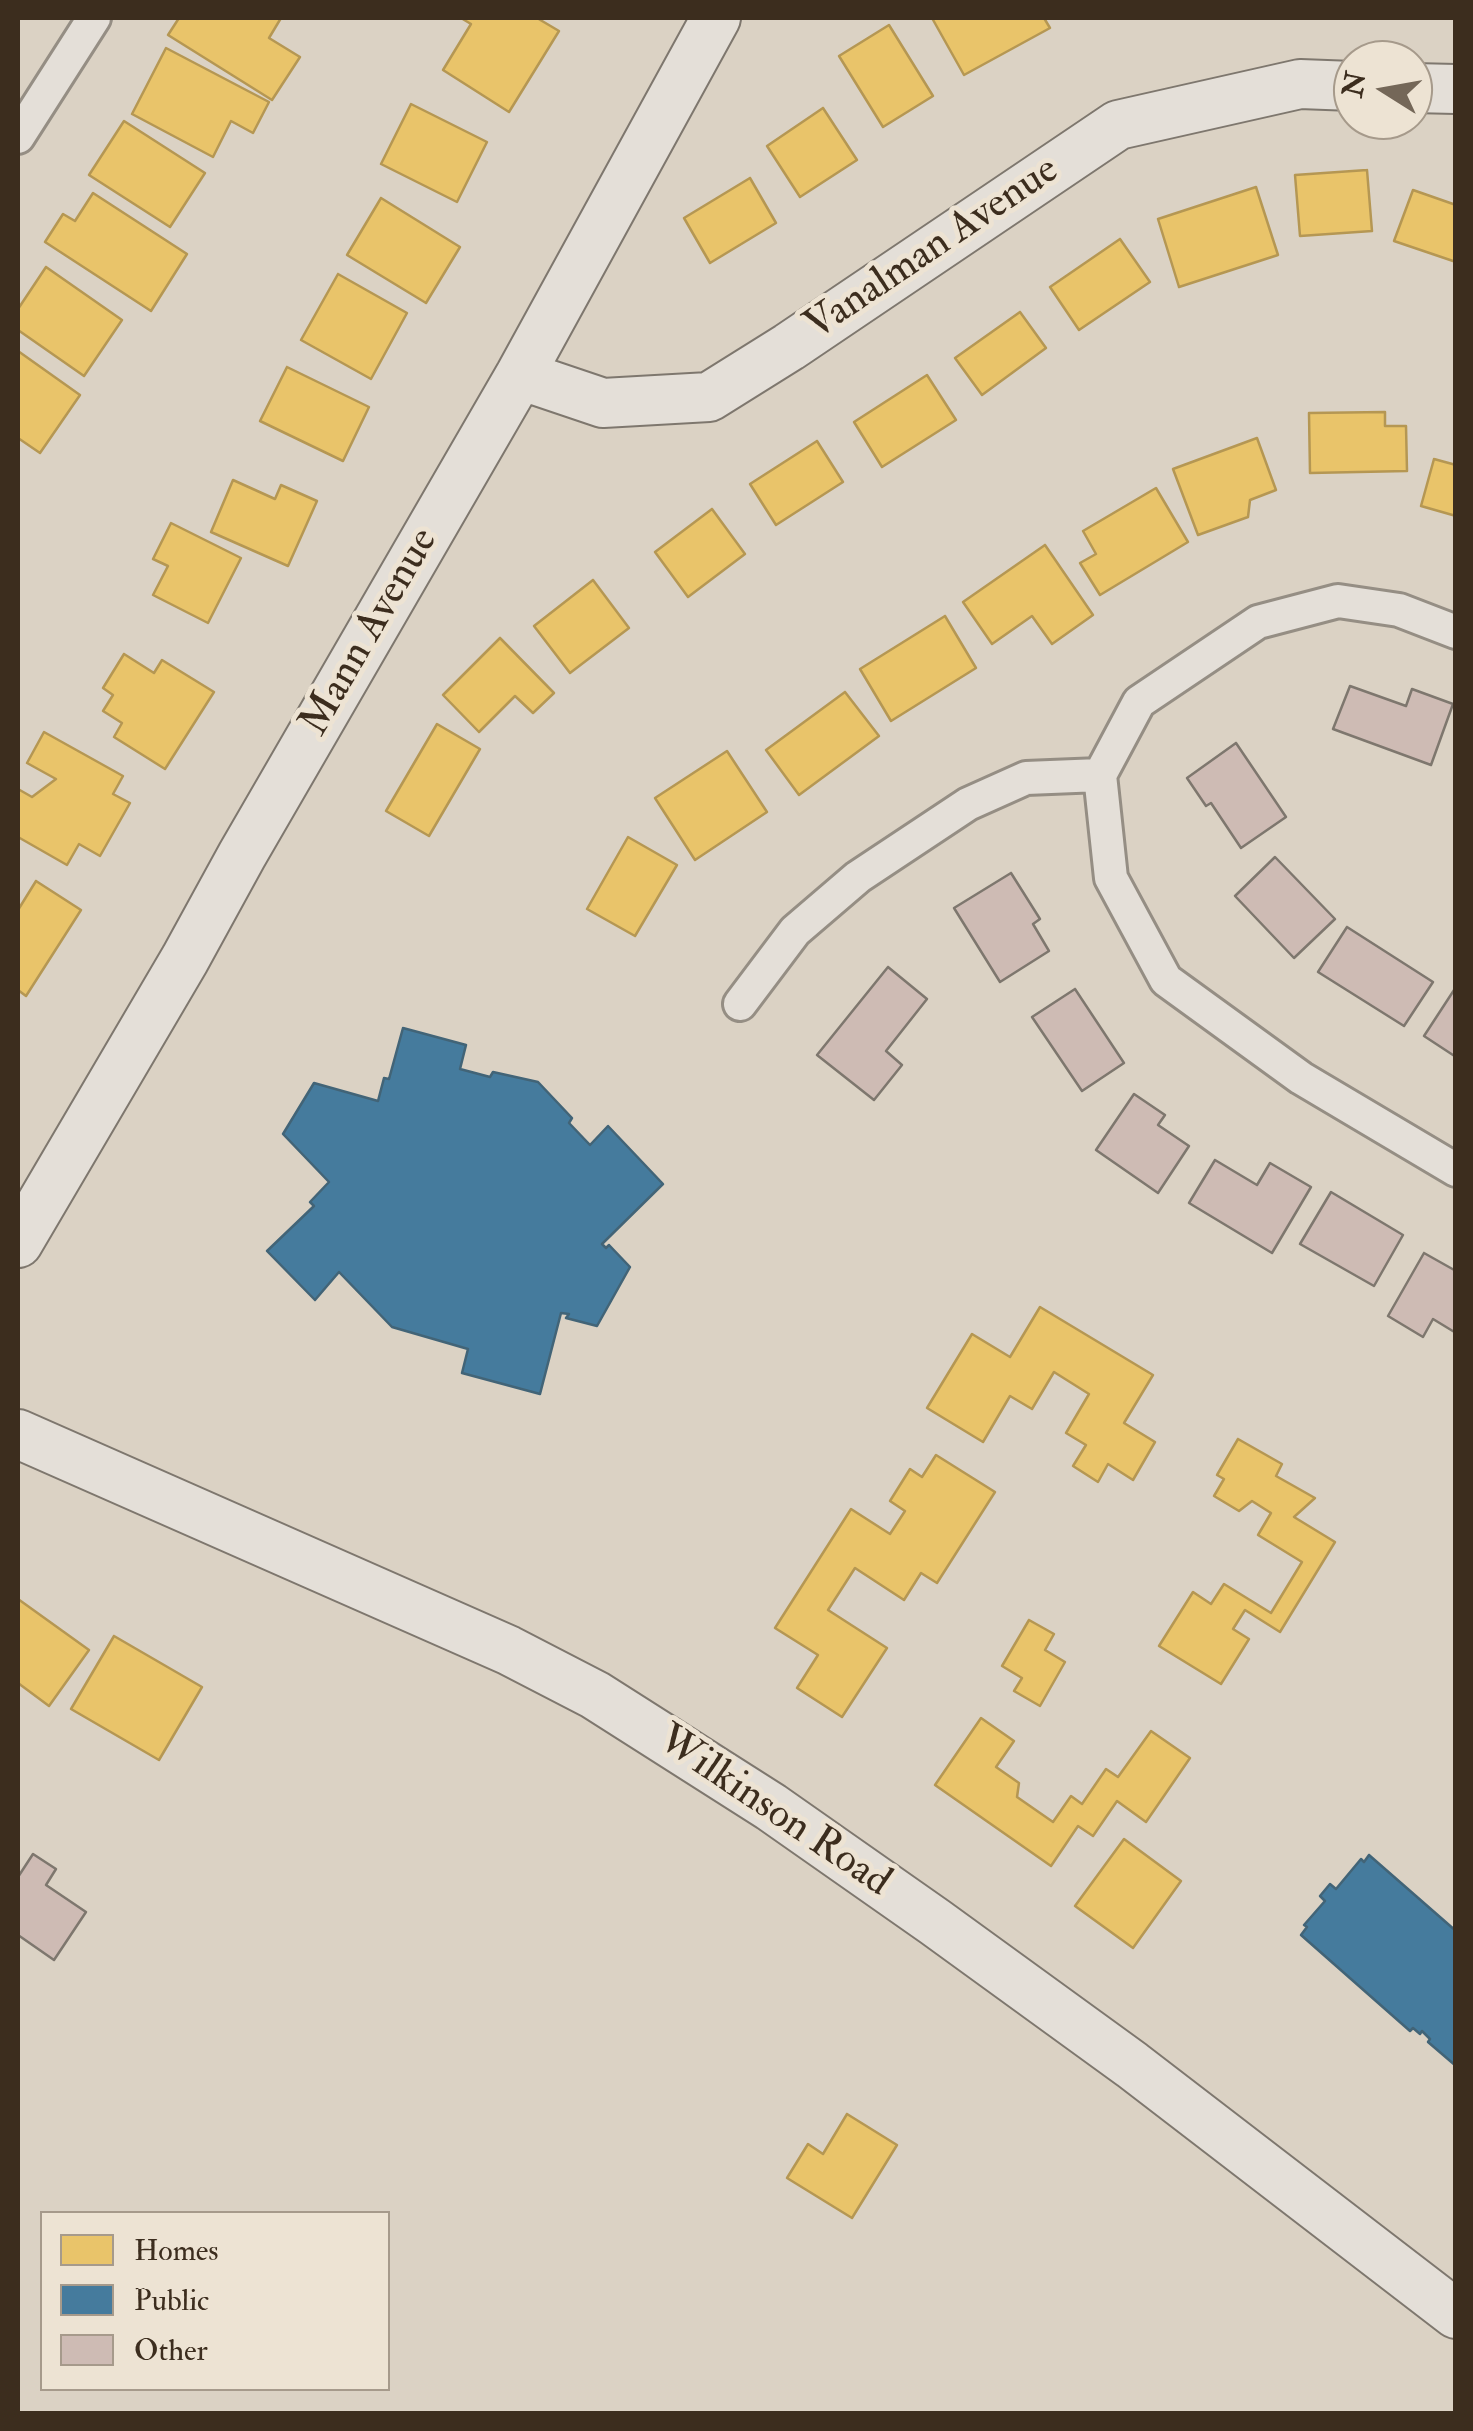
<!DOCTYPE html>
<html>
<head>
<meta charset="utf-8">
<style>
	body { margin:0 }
	#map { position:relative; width:1473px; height:2431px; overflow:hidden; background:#dbd2c4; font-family:"IM FELL Double Pica",serif }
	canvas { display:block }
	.frame { position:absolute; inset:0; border:20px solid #3c2d1e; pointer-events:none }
	.legend { position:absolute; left:40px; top:2211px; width:350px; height:180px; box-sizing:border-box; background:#ede3d3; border:2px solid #a69a8b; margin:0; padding:12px 18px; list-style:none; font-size:30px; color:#3c2d1e }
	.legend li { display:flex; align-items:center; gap:20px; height:50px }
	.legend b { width:50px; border:2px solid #a69a8b }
	.north { position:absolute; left:1333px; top:40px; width:100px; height:100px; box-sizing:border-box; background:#ede3d3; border:2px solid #a69a8b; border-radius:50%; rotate:281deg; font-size:28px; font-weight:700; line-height:40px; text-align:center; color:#3c2d1e }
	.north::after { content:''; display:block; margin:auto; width:35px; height:45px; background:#746758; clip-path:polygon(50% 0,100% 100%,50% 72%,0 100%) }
</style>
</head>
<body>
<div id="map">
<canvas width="1473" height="2431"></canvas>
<div class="frame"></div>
<ul class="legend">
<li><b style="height:28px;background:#e9c46a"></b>Homes</li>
<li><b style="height:28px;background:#457b9d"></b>Public</li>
<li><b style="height:28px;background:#cebbb4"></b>Other</li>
</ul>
<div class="north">N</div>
</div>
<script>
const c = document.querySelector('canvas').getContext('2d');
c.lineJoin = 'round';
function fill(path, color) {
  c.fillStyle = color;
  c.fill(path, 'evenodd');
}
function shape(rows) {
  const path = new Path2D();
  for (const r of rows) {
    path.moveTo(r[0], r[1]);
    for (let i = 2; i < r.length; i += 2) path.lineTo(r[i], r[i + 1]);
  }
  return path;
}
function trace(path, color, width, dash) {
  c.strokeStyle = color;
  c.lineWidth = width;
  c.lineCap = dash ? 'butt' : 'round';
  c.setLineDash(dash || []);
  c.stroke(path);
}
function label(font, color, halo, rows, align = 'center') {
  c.font = font + ' "IM FELL Double Pica",serif';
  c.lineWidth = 10;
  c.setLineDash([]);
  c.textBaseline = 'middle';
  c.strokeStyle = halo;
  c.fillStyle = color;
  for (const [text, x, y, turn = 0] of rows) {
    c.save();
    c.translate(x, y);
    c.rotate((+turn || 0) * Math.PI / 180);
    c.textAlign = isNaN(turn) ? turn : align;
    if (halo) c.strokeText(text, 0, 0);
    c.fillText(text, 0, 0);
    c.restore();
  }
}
const homes = shape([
	[179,18,281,18,269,38,300,57,272,100,168,35,179,18],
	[461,18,537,18,559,31,509,112,443,70,471,24,461,18],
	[932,18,1044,18,1050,28,964,75,932,18],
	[889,25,933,96,883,127,839,56,889,25],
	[166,48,269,102,253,133,231,121,213,157,132,114,166,48],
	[411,104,487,142,457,202,381,164,411,104],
	[823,108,857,160,800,197,767,146,823,108],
	[124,121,205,173,170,227,89,175,124,121],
	[1367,170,1372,231,1300,236,1295,175,1367,170],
	[750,178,776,223,710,263,684,218,750,178],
	[1256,187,1278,255,1179,287,1158,219,1256,187],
	[1413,190,1456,205,1456,262,1394,241,1413,190],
	[93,193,187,254,151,311,45,242,63,214,75,221,93,193],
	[381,198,460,247,426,303,347,255,381,198],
	[1120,239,1150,282,1079,330,1050,287,1120,239],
	[46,267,122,320,84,376,18,330,18,309,46,267],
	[338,274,407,313,371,379,301,340,338,274],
	[1020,312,1046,348,982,395,955,358,1020,312],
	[18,351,80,395,40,453,18,438,18,351],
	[287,367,369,407,343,461,260,421,287,367],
	[927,375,956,420,882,467,854,422,927,375],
	[1385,412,1385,426,1406,426,1407,471,1310,473,1309,413,1385,412],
	[1257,438,1276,490,1250,500,1248,517,1198,535,1173,469,1257,438],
	[817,441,843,482,776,525,750,484,817,441],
	[1434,459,1456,465,1456,516,1421,506,1434,459],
	[233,480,275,499,281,485,317,501,288,566,211,532,233,480],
	[1156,488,1188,542,1100,595,1080,563,1096,554,1083,531,1156,488],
	[712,509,745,554,688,597,655,552,712,509],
	[171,523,241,558,208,623,153,595,168,566,153,559,171,523],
	[1045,545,1093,615,1052,644,1032,616,992,644,963,602,1045,545],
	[593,580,629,628,570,673,534,626,593,580],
	[945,616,976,668,891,721,860,669,945,616],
	[500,638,554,693,533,713,515,696,479,732,443,695,500,638],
	[124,654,154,673,162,660,214,692,165,769,114,737,122,723,103,711,113,695,103,688,124,654],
	[845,692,879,736,799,795,766,750,845,692],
	[437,724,480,749,429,836,386,811,437,724],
	[44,732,123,776,113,794,130,803,100,856,79,844,67,865,18,837,18,789,32,797,56,779,27,763,44,732],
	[727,751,767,812,695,860,655,798,727,751],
	[628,837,677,865,635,936,587,909,628,837],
	[36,881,81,910,26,996,18,990,18,910,36,881],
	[1040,1307,1153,1375,1124,1423,1155,1442,1133,1480,1108,1464,1098,1482,1073,1466,1086,1445,1066,1433,1089,1394,1054,1372,1032,1409,1010,1396,983,1442,927,1408,972,1334,1010,1357,1040,1307],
	[1238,1439,1282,1464,1276,1476,1315,1498,1294,1517,1335,1542,1280,1632,1245,1610,1233,1629,1249,1639,1221,1684,1159,1646,1193,1592,1211,1604,1224,1584,1271,1613,1302,1562,1258,1535,1271,1513,1252,1501,1239,1511,1214,1496,1224,1479,1217,1475,1238,1439],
	[936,1455,995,1492,937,1583,921,1573,904,1600,855,1568,828,1610,887,1648,842,1717,797,1688,818,1655,775,1628,851,1509,890,1534,905,1511,890,1501,910,1469,922,1477,936,1455],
	[18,1599,89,1650,49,1706,18,1683,18,1599],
	[1029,1620,1054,1634,1045,1650,1065,1662,1040,1706,1014,1691,1022,1678,1002,1666,1029,1620],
	[114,1636,202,1687,159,1760,71,1709,114,1636],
	[981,1718,1014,1741,996,1767,1019,1783,1017,1797,1053,1822,1071,1796,1082,1804,1106,1769,1118,1777,1151,1731,1190,1758,1146,1822,1117,1801,1093,1836,1078,1826,1051,1866,935,1785,981,1718],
	[1124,1839,1181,1881,1133,1948,1075,1906,1124,1839],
	[847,2114,897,2145,852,2218,787,2178,808,2144,823,2154,847,2114]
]);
fill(homes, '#e9c46a');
trace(homes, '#b59753', 2.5);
const public = shape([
	[403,1028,466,1045,460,1069,490,1077,493,1072,538,1082,572,1118,569,1123,590,1145,608,1126,663,1184,602,1244,606,1248,609,1245,630,1267,597,1326,566,1318,569,1314,561,1313,540,1394,462,1373,468,1349,392,1327,339,1272,315,1300,267,1251,314,1206,310,1202,329,1182,283,1134,314,1083,378,1101,384,1078,389,1079,403,1028],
	[1369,1855,1456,1931,1456,2066,1428,2042,1430,2039,1422,2031,1420,2034,1413,2028,1410,2031,1301,1935,1307,1927,1304,1925,1325,1901,1320,1896,1330,1884,1336,1889,1361,1859,1364,1862,1369,1855]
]);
fill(public, '#457b9d');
trace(public, '#426477', 2.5);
const building = shape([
	[1350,686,1406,706,1412,689,1453,704,1431,765,1333,729,1350,686],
	[1236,743,1286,817,1241,848,1211,803,1206,806,1187,778,1236,743],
	[1275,857,1335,919,1294,958,1235,896,1275,857],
	[1011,873,1040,919,1033,924,1049,951,1000,982,954,908,1011,873],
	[1347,927,1433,982,1404,1026,1318,972,1347,927],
	[888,967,927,999,886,1051,902,1065,874,1100,817,1055,888,967],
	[1456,987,1456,1057,1424,1036,1456,987],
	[1075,989,1124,1063,1082,1091,1032,1017,1075,989],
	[1134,1094,1165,1115,1158,1125,1189,1146,1158,1193,1096,1150,1134,1094],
	[1215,1160,1257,1185,1270,1163,1311,1187,1272,1253,1189,1203,1215,1160],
	[1331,1192,1403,1235,1374,1286,1300,1244,1331,1192],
	[1424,1253,1456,1271,1456,1333,1433,1319,1423,1337,1388,1316,1424,1253],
	[33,1854,56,1869,46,1885,86,1912,54,1960,18,1935,18,1877,33,1854]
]);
fill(building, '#cebbb4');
trace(building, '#7e776e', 2.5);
const street = shape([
	[18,137,94,18],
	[1456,632,1399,610,1338,601,1258,622,1139,702,1100,775,1111,878,1166,980,1301,1078,1456,1170],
	[740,1004,795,931,858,877,968,804,1026,778,1100,775]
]);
const secondary = shape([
	[1413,88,1456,89],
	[520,375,603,403,709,397,789,347,1118,125,1300,84,1353,86],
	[18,1243,185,959,242,855,520,375,716,18],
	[18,1434,508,1650,595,1695,771,1807,935,1922,1132,2065,1456,2314]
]);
trace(street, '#958e84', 38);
trace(secondary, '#7e776e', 52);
trace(street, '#e4dfd8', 32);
trace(secondary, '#e4dfd8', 48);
label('42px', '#3c2d1e', '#ede3d3', [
	["Vanalman Avenue",933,250,-34],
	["Mann Avenue",371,633,-60],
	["Wilkinson Road",773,1813,34]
]);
</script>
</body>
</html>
